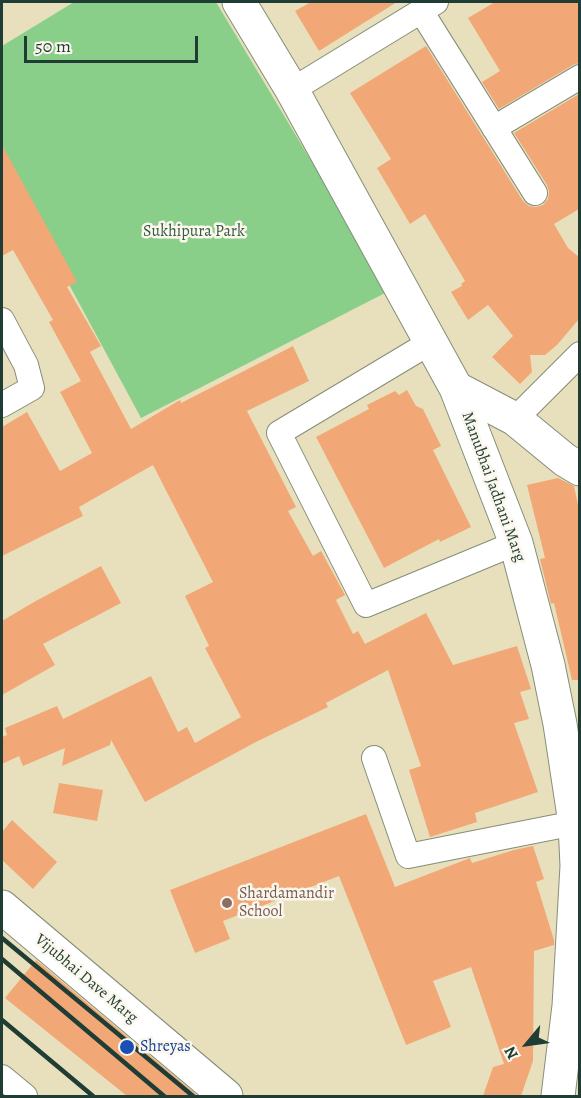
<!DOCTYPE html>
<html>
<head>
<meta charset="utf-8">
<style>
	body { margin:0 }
	#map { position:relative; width:581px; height:1098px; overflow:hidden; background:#e8e0bc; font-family:Alegreya,serif }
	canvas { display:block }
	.frame { position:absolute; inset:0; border:3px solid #1f3d34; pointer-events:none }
	.north { position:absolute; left:497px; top:1014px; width:60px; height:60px; -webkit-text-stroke:4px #fbf7ec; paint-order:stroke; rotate:241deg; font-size:16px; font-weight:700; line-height:24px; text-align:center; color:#1f3d34 }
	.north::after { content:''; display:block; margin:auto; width:21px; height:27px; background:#1f3d34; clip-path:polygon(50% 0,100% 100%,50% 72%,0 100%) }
	.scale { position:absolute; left:24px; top:36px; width:174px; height:27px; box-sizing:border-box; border:3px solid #1f3d34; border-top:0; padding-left:8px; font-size:18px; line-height:21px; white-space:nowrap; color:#1f3d34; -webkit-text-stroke:4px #fbf7ec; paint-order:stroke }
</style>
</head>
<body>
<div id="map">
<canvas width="581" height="1098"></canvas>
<div class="frame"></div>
<div class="north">N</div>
<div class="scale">50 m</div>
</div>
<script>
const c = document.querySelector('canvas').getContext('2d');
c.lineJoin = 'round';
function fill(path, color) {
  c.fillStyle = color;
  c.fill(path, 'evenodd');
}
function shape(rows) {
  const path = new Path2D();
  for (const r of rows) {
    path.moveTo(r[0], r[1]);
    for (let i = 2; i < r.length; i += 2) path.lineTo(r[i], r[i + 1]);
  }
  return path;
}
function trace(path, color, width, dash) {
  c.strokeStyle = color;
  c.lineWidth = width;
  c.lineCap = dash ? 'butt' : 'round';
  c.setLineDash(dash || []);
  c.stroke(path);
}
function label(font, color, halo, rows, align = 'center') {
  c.font = font + ' Alegreya,serif';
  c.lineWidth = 5;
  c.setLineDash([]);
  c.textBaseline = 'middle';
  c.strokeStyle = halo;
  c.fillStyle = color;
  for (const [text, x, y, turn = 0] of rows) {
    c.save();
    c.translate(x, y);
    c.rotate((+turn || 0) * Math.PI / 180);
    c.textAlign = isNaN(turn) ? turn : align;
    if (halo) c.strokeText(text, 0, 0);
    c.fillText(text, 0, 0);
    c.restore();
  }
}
fill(shape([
	[74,2,216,2,389,291,141,418,2,160,2,46]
]), '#8acf89');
fill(shape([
	[311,2,397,2,319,51,295,11],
	[495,2,579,2,579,63,573,65,499,109,482,82,500,71,468,18],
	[426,46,523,201,529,206,536,207,543,205,548,199,549,192,547,185,514,133,579,94,579,209,554,224,568,248,579,257,579,319,557,345,545,355,530,355,532,372,520,384,492,357,513,336,488,305,468,320,451,292,462,286,461,284,465,281,425,214,410,224,377,168,391,159,350,93],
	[2,145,77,282,67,287,101,346,90,352,131,429,180,400,181,403,293,346,309,381,247,411,296,507,288,511,313,556,321,551,345,595,336,600,353,634,358,631,365,644,426,613,453,665,517,646,531,689,520,692,529,719,514,723,538,792,475,813,477,822,430,837,409,770,421,766,388,670,326,703,328,707,254,743,145,802,111,740,110,745,62,766,65,748,23,766,19,756,2,764,2,737,7,735,5,728,57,706,63,719,151,676,178,732,187,727,195,743,241,717,205,648,209,646,185,596,213,582,153,465,79,507,83,516,2,556,2,427,27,412,60,471,92,453,60,392,81,381,49,322,53,320,13,250,2,256],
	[407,390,416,406,423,409,441,446,433,450,471,527,440,542,439,539,384,568,316,437,369,409,367,405,395,391,399,395],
	[558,478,574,486,579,510,579,680,572,680,554,603,551,604,540,559,545,558,527,485],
	[101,566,121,603,43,644,55,665,2,695,2,621,34,602],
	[59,783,103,790,97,821,53,813],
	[366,814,395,887,470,858,472,863,514,850,533,846,544,879,536,882,554,940,554,945,534,951,533,1061,521,1096,483,1096,493,1067,504,1064,471,967,433,981,451,1027,406,1045,339,876,223,921,230,939,195,953,170,890],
	[12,820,57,862,33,889,2,860,2,832],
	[36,960,198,1096,127,1096,5,998]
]), '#f1a876');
const street = shape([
	[421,11,535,193],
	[292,90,436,2],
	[494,128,580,77],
	[2,320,26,365,32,388,2,405],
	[431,342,279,433,366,605,516,543],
	[515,419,580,354],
	[374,758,408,856,575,823,580,817],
	[2,1077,25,1096]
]);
const secondary = shape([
	[239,2,292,90,456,388,516,543,548,665,560,724,575,823,577,866,569,1006,558,1096],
	[456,388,515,419,565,460,580,469],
	[2,907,226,1096]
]);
trace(street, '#848e78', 26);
trace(secondary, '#848e78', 35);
trace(street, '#fff', 24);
trace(secondary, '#fff', 33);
trace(shape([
	[2,938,193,1096],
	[2,959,164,1096],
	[2,1020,93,1096]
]), '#1f3d34', 4.5);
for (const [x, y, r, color] of [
	[227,903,6,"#8d6e63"],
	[127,1047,8,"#1a4fb4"]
]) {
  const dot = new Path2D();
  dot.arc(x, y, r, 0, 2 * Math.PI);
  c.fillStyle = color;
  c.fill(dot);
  trace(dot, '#fbf7ec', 2);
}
label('16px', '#345a45', '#fbf7ec', [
	["Sukhipura Park",194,232]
]);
label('16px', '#1f3d34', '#fbf7ec', [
	["Manubhai Jadhani Marg",493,487,70],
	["Vijubhai Dave Marg",86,979,40]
]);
label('16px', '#785e54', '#fbf7ec', [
	["Shardamandir",239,894],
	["School",239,912]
], 'left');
label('16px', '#164399', '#fbf7ec', [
	["Shreyas",140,1047]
], 'left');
</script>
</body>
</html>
